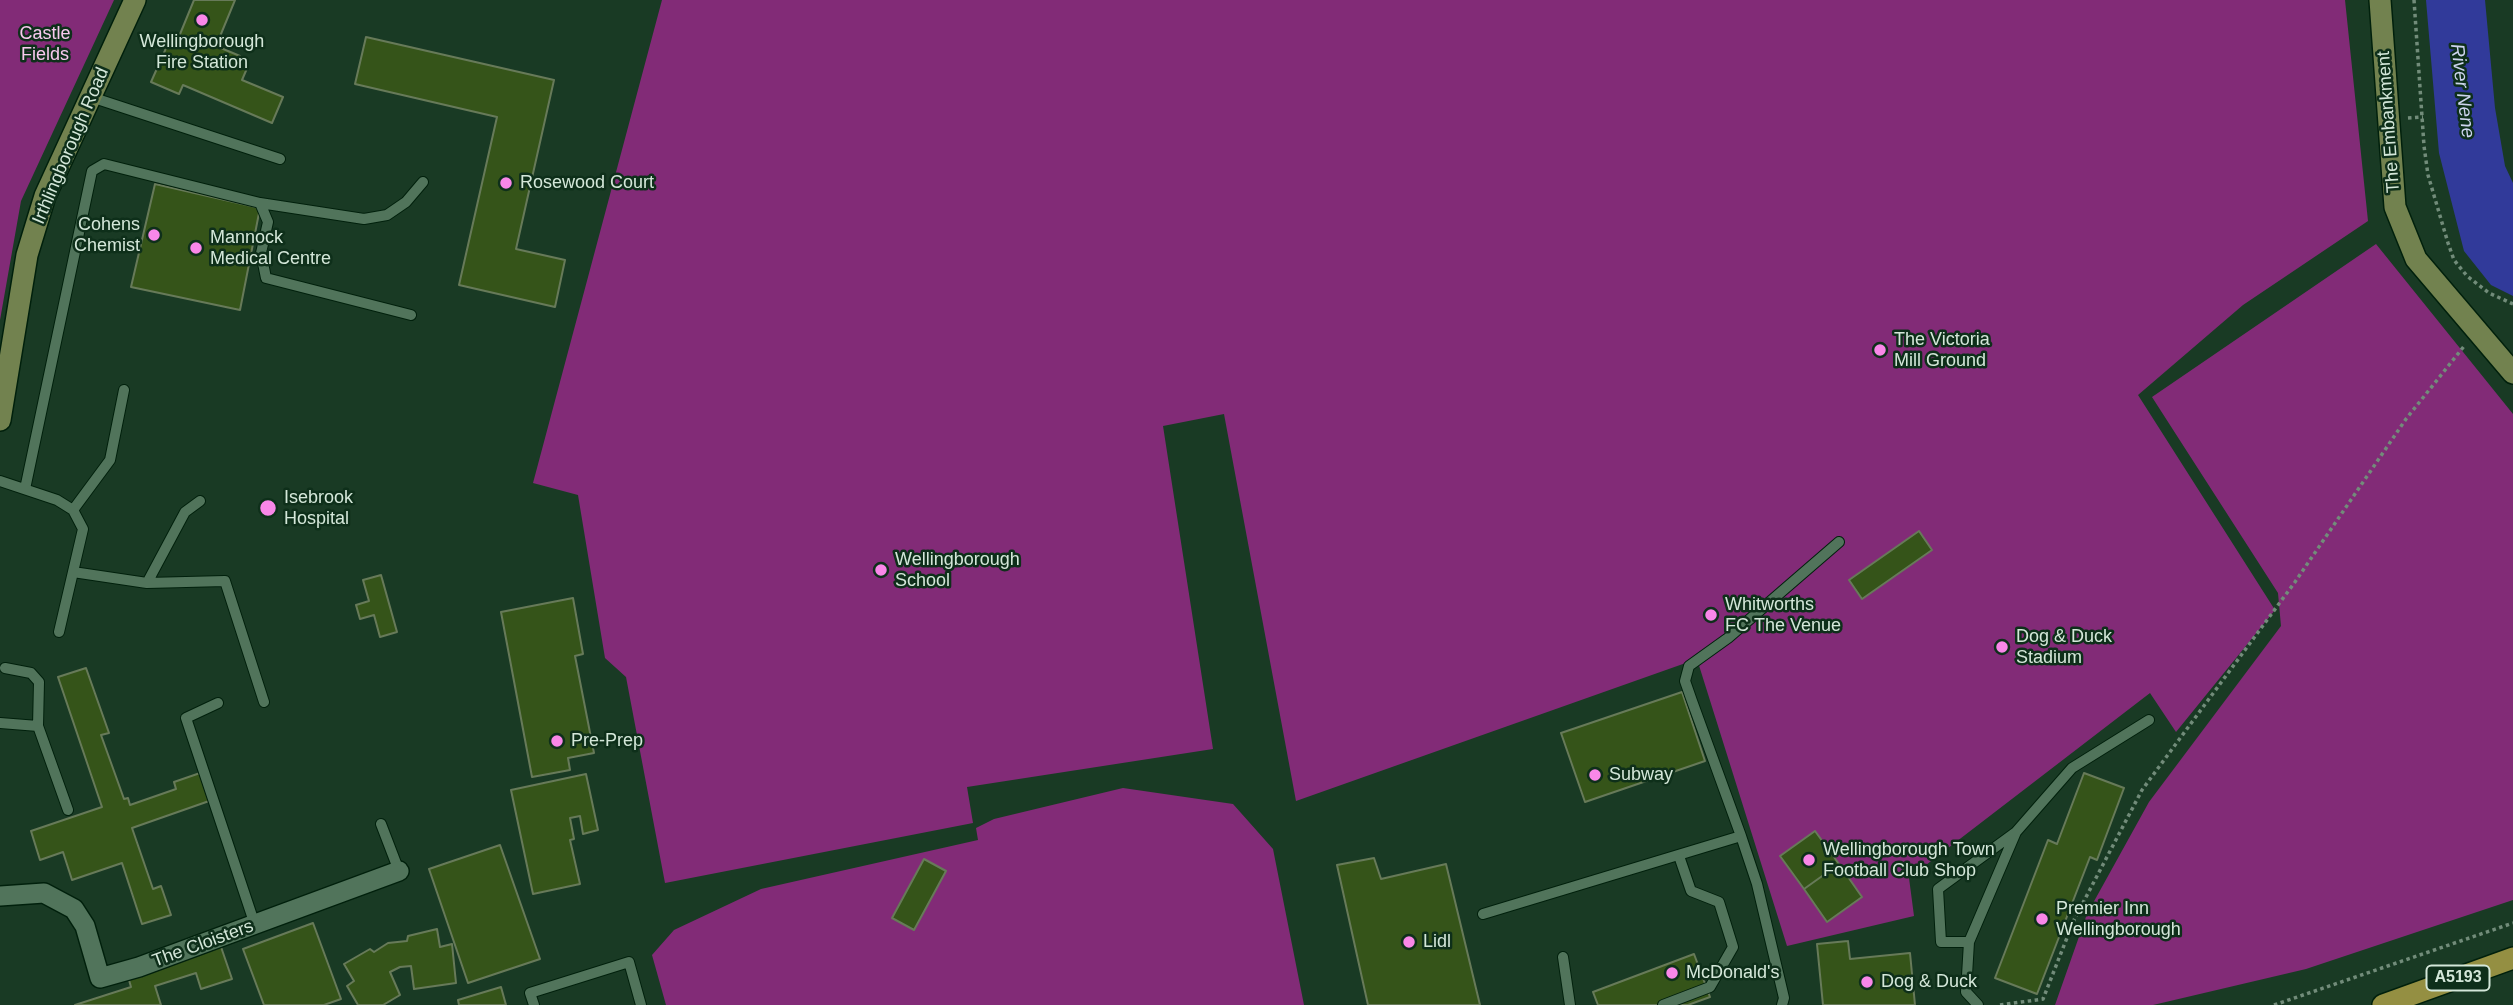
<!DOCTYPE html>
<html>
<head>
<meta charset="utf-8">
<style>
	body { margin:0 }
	canvas { display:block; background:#193a24 }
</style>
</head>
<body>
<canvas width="2513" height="1005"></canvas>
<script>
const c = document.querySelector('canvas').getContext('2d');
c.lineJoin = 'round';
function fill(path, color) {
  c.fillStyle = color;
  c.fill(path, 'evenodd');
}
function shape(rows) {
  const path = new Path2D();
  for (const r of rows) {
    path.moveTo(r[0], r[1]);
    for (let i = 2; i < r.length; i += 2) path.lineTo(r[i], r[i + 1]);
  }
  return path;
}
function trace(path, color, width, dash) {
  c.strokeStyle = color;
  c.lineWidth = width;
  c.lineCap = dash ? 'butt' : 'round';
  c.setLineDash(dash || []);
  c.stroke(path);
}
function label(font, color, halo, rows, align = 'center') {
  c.font = font + ' Arial,sans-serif';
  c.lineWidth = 5;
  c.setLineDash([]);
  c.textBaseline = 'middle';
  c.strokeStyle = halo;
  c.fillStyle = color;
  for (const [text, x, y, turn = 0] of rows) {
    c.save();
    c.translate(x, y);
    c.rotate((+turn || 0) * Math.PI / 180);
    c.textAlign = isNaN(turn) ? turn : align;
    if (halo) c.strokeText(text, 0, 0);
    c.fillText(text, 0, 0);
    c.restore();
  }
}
fill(shape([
	[0,0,114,0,21,201,0,320],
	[662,0,2345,0,2368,221,2243,305,2138,395,2275,610,2176,732,2150,693,1909,878,1914,916,1787,946,1697,659,1296,801,1224,414,1163,426,1213,749,967,787,973,823,665,883,626,677,605,658,578,495,533,483],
	[2376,244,2513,414,2513,900,2306,969,2153,1005,2055,1005,2087,914,2149,802,2281,626,2278,593,2152,397],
	[1123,788,1233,804,1273,849,1304,1005,666,1005,652,955,674,930,761,889,978,840,976,828,994,819]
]), '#822b77');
fill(shape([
	[2426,0,2485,0,2495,108,2505,166,2513,183,2513,296,2491,285,2464,251,2439,153]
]), '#313a9a');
const building = shape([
	[194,0,235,0,216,46,240,56,238,61,248,66,242,80,283,97,272,123,183,85,179,94,151,82,171,37,178,39,194,0],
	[366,37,554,80,516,249,565,260,555,307,459,285,497,117,355,84,366,37],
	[155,184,260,208,240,310,131,287,155,184],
	[1919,531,1932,550,1862,599,1849,580,1919,531],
	[381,575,397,632,380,637,374,615,360,619,356,605,369,601,363,580,381,575],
	[573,598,583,654,575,656,594,753,568,758,570,770,532,777,501,612,573,598],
	[86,668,109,733,101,735,124,799,128,798,130,805,176,789,174,782,203,772,212,800,132,828,153,889,161,886,171,915,142,924,122,863,72,880,63,852,40,860,31,831,102,807,58,677,86,668],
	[1682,692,1705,761,1585,802,1561,733,1682,692],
	[2084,773,2124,788,2097,860,2090,857,2037,994,1995,978,2048,840,2057,844,2084,773],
	[586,774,598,830,583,834,580,816,570,818,574,839,570,840,580,884,533,894,511,790,586,774],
	[1815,831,1839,864,1804,889,1780,856,1815,831],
	[500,845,540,959,468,983,429,869,500,845],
	[1374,858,1381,879,1446,864,1480,1005,1368,1005,1337,865,1374,858],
	[924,859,946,871,914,930,892,918,924,859],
	[1839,864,1862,897,1827,922,1804,889,1839,864],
	[313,923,341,999,324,1005,264,1005,243,949,313,923],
	[437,929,440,947,452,944,456,983,414,989,411,966,400,967,390,972,400,995,383,1005,358,1005,347,986,354,981,344,964,370,949,374,952,388,943,407,941,408,936,437,929],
	[1848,941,1850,959,1910,953,1915,1005,1823,1005,1817,944,1848,941],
	[220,944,232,979,201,989,196,973,155,986,161,1005,75,1005,131,987,127,973,220,944],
	[1694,954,1710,997,1688,1005,1598,1005,1593,992,1694,954],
	[501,987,506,1005,459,1005,458,1000,501,987]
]);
fill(building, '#355419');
trace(building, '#677a59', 2);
const lane = shape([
	[91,97,280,159],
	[260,203,364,219,387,215,406,202,423,182],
	[0,481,57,500,73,510,83,529,59,632],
	[25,489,92,171,104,164,260,203,268,222,261,253,266,278,411,315],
	[73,510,110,460,124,390],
	[73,572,147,583,225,581,264,702],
	[147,583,185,512,200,501],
	[5,668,31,673,39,682,38,726,68,810],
	[218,703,186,718,255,925],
	[0,723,38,726],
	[381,824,399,871],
	[1741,836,1692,701,1685,681,1689,666,1728,638,1839,542],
	[1483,914,1741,836,1757,884,1784,998,1782,1005],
	[1969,942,1941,942,1938,889,2016,832],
	[1563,957,1570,1005],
	[534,1005,530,993,629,962,641,1005],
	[1663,1005,1710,987,1733,947,1719,902,1691,891,1679,856],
	[1978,1005,1966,992,1969,942,2016,832,2072,768,2149,720]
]);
const street = shape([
	[0,896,44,893,74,909,85,926,100,978,139,967,399,871]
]);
const secondary = shape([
	[2380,0,2395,207,2416,259,2513,373],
	[0,420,27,255,45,196,135,0]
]);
const primary = shape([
	[2383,1005,2513,958]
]);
trace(lane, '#00200c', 12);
trace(street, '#00200c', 22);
trace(secondary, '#00200c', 24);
trace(primary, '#00200c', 24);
trace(shape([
	[2414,0,2424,146,2428,175,2448,243,2454,260,2467,276,2489,293,2513,304],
	[2408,118,2423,117],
	[2000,1005,2043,999,2074,920,2142,790,2295,582,2406,419,2465,345],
	[2274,1005,2513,923]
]), '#728c7a', 3.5, [3.5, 3.5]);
trace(lane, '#51745b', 10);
trace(street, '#51745b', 19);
trace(secondary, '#72824f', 21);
trace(primary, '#948f42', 21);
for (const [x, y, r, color] of [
	[202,20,7,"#f987e8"],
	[506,183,7,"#f987e8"],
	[154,235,7,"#f987e8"],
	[196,248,7,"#f987e8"],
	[1880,350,7,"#f987e8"],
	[268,508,9,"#f987e8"],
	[881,570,7,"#f987e8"],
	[1711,615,7,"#f987e8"],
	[2002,647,7,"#f987e8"],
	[557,741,7,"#f987e8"],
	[1595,775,7,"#f987e8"],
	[1809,860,7,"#f987e8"],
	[2042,919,7,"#f987e8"],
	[1409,942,7,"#f987e8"],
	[1672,973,7,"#f987e8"],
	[1867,982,7,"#f987e8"]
]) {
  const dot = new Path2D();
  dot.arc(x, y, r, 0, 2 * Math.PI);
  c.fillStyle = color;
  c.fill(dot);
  trace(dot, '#0e2f1a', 2.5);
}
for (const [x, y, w] of [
	[2458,978,63]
]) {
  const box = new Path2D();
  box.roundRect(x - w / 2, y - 12.5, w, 25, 5);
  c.fillStyle = '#0e2f1a';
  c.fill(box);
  trace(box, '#d4e7d9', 2);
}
label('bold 16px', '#d4e7d9', null, [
	["A5193",2458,978]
]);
label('18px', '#f9c9ef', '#0e2f1a', [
	["Castle",45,34],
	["Fields",45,55]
]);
label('18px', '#d4e7d9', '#0e2f1a', [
	["Wellingborough",202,42,"center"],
	["Fire Station",202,63,"center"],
	["Rosewood Court",520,183],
	["Cohens",140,225,"right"],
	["Chemist",140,246,"right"],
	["Mannock",210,238],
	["Medical Centre",210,259],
	["The Victoria",1894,340],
	["Mill Ground",1894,361],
	["Isebrook",284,498],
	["Hospital",284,519],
	["Wellingborough",895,560],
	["School",895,581],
	["Whitworths",1725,605],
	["FC The Venue",1725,626],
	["Dog & Duck",2016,637],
	["Stadium",2016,658],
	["Pre-Prep",571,741],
	["Subway",1609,775],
	["Wellingborough Town",1823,850],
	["Football Club Shop",1823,871],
	["Premier Inn",2056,909],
	["Wellingborough",2056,930],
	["Lidl",1423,942],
	["McDonald's",1686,973],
	["Dog & Duck",1881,982]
], 'left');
label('18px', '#d4e7d9', '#0e2f1a', [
	["The Embankment",2389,122,-94],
	["Irthlingborough Road",71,146,-67],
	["The Cloisters",203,944,-20]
]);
label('italic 19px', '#cdd4ee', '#0e2f1a', [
	["River Nene",2462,91,83]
]);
</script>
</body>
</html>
